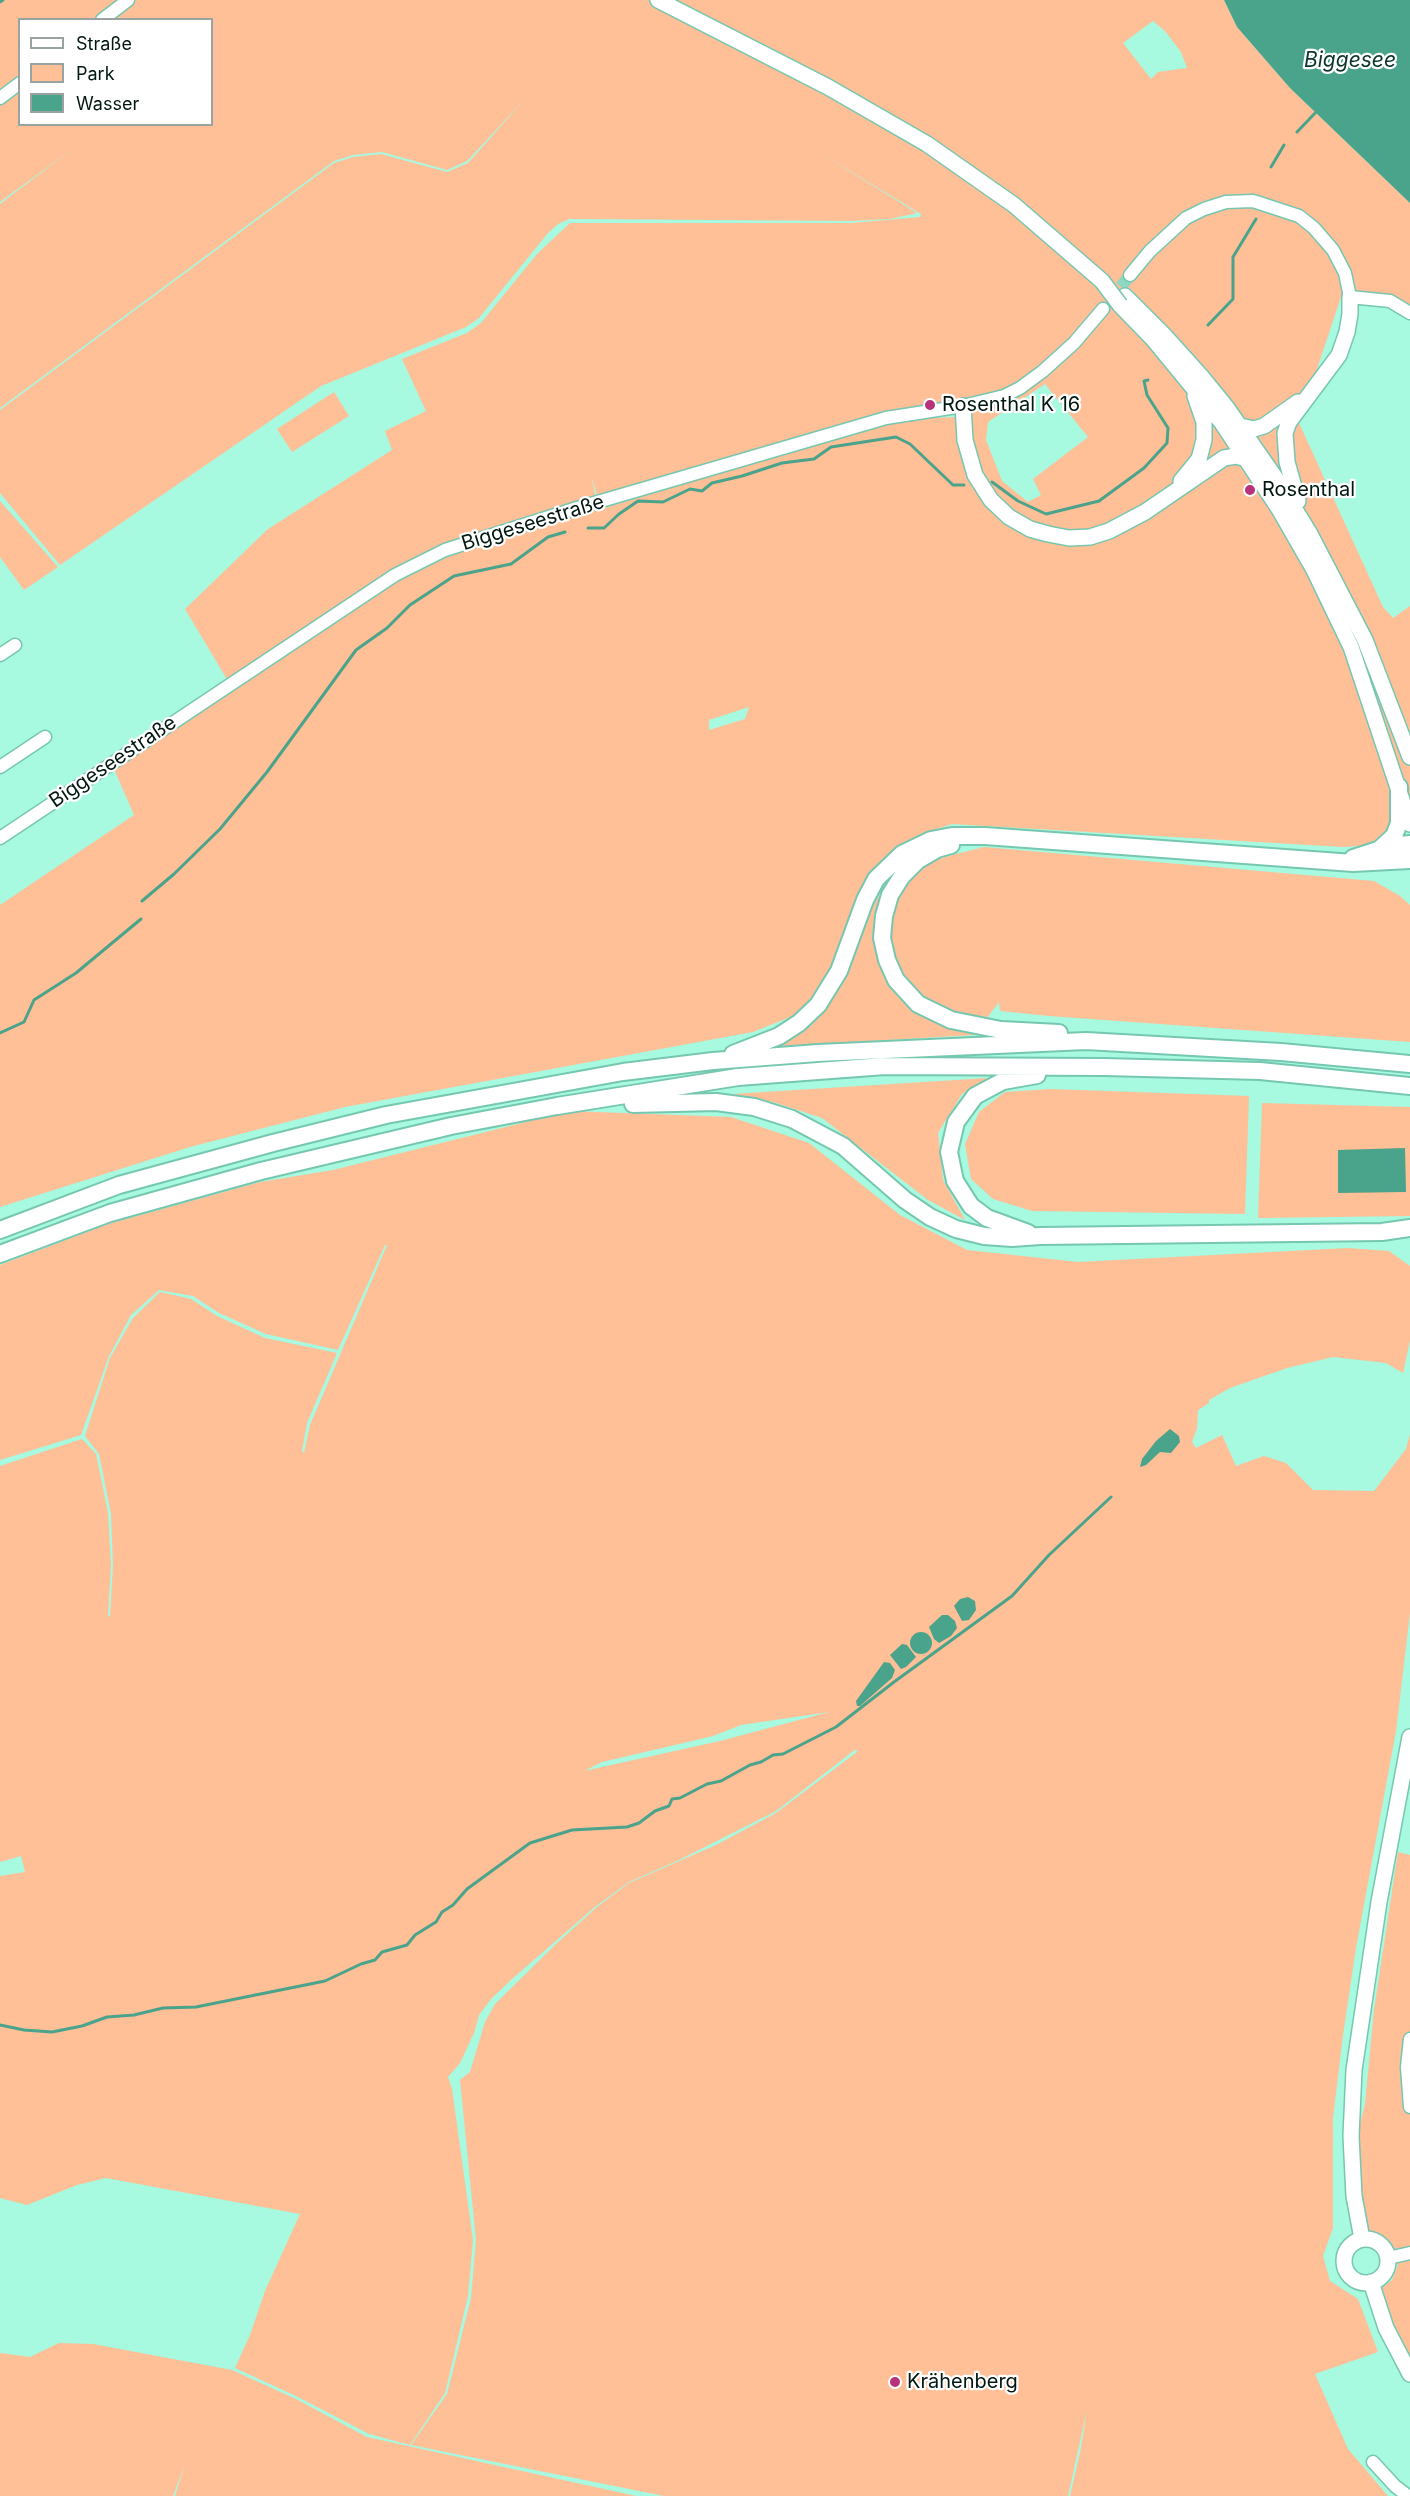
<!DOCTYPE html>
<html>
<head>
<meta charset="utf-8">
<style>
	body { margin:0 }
	#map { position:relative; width:1410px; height:2496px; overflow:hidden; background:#a7f9e0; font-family:Inter,sans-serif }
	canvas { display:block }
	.legend { position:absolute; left:18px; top:18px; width:195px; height:108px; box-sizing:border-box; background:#fff; border:2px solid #99a3a0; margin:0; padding:8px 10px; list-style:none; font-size:18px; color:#001811 }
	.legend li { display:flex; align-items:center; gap:12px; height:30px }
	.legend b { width:30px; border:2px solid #99a3a0 }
</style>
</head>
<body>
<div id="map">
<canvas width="1410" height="2496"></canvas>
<ul class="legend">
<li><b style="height:8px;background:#fff"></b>Straße</li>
<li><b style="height:16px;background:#ffbf97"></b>Park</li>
<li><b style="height:16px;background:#4aa38b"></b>Wasser</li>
</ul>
</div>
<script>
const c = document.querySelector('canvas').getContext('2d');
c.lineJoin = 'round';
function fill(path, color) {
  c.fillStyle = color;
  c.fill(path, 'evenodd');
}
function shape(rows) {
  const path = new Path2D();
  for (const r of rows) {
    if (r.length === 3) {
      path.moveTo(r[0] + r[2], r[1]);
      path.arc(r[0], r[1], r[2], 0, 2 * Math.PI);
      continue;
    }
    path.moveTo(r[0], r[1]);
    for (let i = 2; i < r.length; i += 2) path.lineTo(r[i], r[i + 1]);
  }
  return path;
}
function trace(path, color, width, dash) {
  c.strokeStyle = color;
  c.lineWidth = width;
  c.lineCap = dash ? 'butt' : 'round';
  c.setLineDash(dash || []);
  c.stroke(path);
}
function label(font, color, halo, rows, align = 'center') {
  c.font = font + ' Inter,sans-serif';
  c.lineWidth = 4.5;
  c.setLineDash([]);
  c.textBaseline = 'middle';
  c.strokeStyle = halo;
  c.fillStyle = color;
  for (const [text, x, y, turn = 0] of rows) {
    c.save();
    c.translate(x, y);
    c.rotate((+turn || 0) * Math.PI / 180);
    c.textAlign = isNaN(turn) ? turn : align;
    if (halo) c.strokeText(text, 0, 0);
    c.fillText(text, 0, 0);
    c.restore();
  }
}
fill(shape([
	[0,0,126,0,101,19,20,20,19,81,0,97],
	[130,0,1224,0,1237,27,1290,88,1410,203,1410,318,1372,294,1343,291,1299,423,1383,607,1393,618,1410,606,1410,821,1395,818,1374,845,1343,847,952,824,919,835,894,852,868,882,824,985,793,1016,753,1032,345,1107,190,1147,0,1207,0,905,134,815,114,769,332,625,398,579,447,555,902,419,958,417,961,408,883,413,598,498,591,476,596,498,496,527,443,546,228,681,185,609,268,529,392,450,385,431,426,411,402,359,467,333,481,323,537,254,570,223,852,223,920,217,921,214,815,150,917,213,890,219,851,221,569,219,558,224,548,233,479,318,466,327,321,386,60,565,0,493,0,410,334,163,353,157,381,154,447,172,468,163,527,97,467,161,447,170,382,152,353,155,334,161,0,408,0,204,75,147,0,202,0,100,19,85,20,124,212,124,212,20,105,19],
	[1153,21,1165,31,1181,52,1187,68,1158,72,1151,79,1123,43],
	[1045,384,1088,437,1033,479,1041,495,1028,502,1002,481,986,440,988,422],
	[749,707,745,719,709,730,709,720],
	[334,392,349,416,292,452,277,429],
	[0,501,58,567,24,590,0,557],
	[984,847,1374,881,1400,896,1410,905,1410,1042,1049,1016,1000,1011,999,1002,974,1035,766,1047,811,1026,838,989,875,902,895,874,948,856],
	[988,1078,962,1094,938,1133,943,1180,965,1220,928,1200,822,1118,773,1102,732,1094],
	[1050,1089,1249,1096,1245,1214,1032,1211,993,1199,971,1179,965,1144,979,1112,1005,1092],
	[1262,1103,1410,1107,1410,1216,1258,1218],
	[570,1111,731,1117,809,1143,900,1215,967,1250,1078,1262,1348,1248,1389,1251,1410,1266,1410,1340,1403,1373,1386,1363,1333,1357,1287,1368,1230,1388,1209,1400,1209,1403,1198,1410,1197,1428,1192,1442,1196,1448,1222,1435,1236,1466,1264,1456,1286,1463,1313,1490,1374,1491,1406,1449,1410,1434,1410,1613,1396,1731,1356,1948,1343,2035,1333,2118,1333,2228,1323,2256,1330,2281,1358,2299,1378,2352,1315,2374,1348,2449,1388,2496,1070,2496,1081,2448,1087,2410,1068,2496,664,2496,411,2445,447,2394,471,2298,476,2240,460,2080,470,2072,485,2022,495,2004,556,1944,597,1907,629,1883,716,1845,776,1813,857,1752,856,1749,776,1811,679,1860,629,1882,596,1906,512,1979,492,1998,479,2015,474,2033,460,2063,448,2077,452,2089,473,2240,468,2296,445,2393,410,2445,369,2434,298,2397,235,2368,250,2335,265,2291,300,2214,106,2178,77,2185,27,2205,0,2198,0,1876,25,1872,21,1856,0,1862,0,1466,82,1439,96,1454,108,1513,111,1566,108,1616,110,1617,113,1566,111,1514,99,1454,85,1436,110,1358,133,1318,160,1292,191,1299,217,1316,265,1338,337,1353,307,1423,302,1451,304,1453,310,1425,387,1245,385,1245,338,1350,266,1334,219,1313,193,1296,159,1290,131,1315,109,1356,81,1435,0,1460,0,1265,108,1224,260,1182,333,1170],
	[829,1712,720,1741,584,1771,602,1762,713,1736,741,1725],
	[1398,1852,1410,1855,1410,2360,1393,2325,1382,2288,1392,2280,1398,2265,1394,2250,1383,2236,1367,2232,1360,2205,1358,2132,1365,2104,1374,2010],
	[59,2343,93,2344,232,2370,296,2399,367,2437,636,2496,175,2496,185,2464,173,2496,0,2496,0,2353,30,2357]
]), '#ffbf97');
fill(shape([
	[1224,0,1410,0,1410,203,1290,88,1237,27],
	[1405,1148,1406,1192,1338,1193,1338,1150],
	[1170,1429,1179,1436,1180,1442,1171,1453,1160,1452,1146,1465,1140,1467,1142,1459,1156,1441],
	[968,1597,975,1601,976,1610,969,1620,962,1621,954,1606,960,1599],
	[942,1615,948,1615,955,1621,957,1628,951,1636,939,1643,934,1639,929,1627],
	[921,1643,11],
	[902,1644,907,1645,916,1657,906,1667,901,1669,890,1655],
	[884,1662,890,1663,895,1670,892,1678,860,1706,857,1706,856,1701]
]), '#4aa38b');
trace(shape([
	[0,2,3,0],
	[1297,132,1318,110],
	[1271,167,1284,145],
	[1208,325,1233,299,1233,257,1256,219],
	[992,482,1018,501,1046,514,1099,501,1144,468,1167,443,1168,428,1147,395,1144,381,1148,380],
	[588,528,604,528,619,514,638,501,663,502,690,489,702,491,712,483,742,476,782,463,814,459,831,447,896,437,910,444,953,485,964,485],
	[142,901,174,874,220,829,267,772,356,650,387,628,410,605,454,576,511,564,548,537,565,532],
	[0,1033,24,1022,34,1000,76,973,141,919],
	[0,2025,24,2030,52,2032,82,2026,107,2017,134,2015,163,2008,196,2007,325,1981,361,1964,375,1960,382,1952,407,1945,415,1935,436,1922,442,1912,453,1905,467,1889,530,1843,572,1830,627,1827,639,1823,655,1811,669,1806,672,1799,680,1798,707,1784,721,1781,750,1765,761,1762,773,1755,783,1754,836,1727,894,1682,1012,1596,1049,1555,1111,1497]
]), '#4aa38b', 3);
trace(shape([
	[1110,301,1130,275]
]), '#8ed7c1', 12, [12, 6]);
const minor = shape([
	[102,20,128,0],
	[0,98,20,83],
	[1130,275,1150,251,1186,218,1204,209,1226,202,1253,201,1299,216,1314,228,1333,250,1345,273,1350,297,1390,301,1410,313],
	[0,655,15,645],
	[0,767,45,737],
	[0,838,395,575,445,550,577,508,886,418,963,406,1004,396,1020,388,1043,371,1074,343,1103,309],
	[1410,2039,1407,2067,1410,2107],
	[1388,2258,1410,2253],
	[1373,2462,1395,2486,1408,2496]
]);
const major = shape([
	[658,0,828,87,927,144,1014,205,1102,281],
	[1125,296,1164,335,1201,376,1227,408,1277,480,1310,534,1365,640,1410,757],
	[1120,305,1153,339,1222,423,1279,509,1314,570,1351,647,1410,824],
	[963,406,965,440,975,475,991,500,1009,517,1030,529,1048,534,1069,538,1090,537,1109,531,1145,512,1224,458,1236,456,1247,459],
	[1240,426,1254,429,1264,426,1298,402],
	[1181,481,1199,459,1204,440,1204,422,1195,396],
	[1298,501,1287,462,1285,433,1289,422,1339,355,1347,332,1350,314,1350,297],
	[1362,2239,1354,2196,1351,2136,1354,2070,1379,1902,1410,1737],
	[1366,2261,22],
	[1371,2282,1386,2328,1410,2374]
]);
const highway = shape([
	[951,845,937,849,918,860,902,876,890,895,884,916,882,938,887,960,896,980,918,1004,951,1020,1001,1030,1059,1033],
	[1381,848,1394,836,1399,823,1399,787],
	[1353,858,1390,846,1410,844],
	[733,1054,779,1036,799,1023,818,1005,839,971,865,900,876,879,902,854,931,840,952,836,985,836,1353,863,1410,860],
	[633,1104,716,1102,754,1107,792,1119,843,1146,905,1200,930,1217,956,1229,984,1236,1012,1238,1040,1236,1382,1232,1410,1228],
	[0,1230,119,1185,273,1143,386,1115,623,1072,713,1061,818,1053,1086,1041,1281,1052,1410,1064],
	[1028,1233,987,1218,971,1206,955,1181,949,1152,956,1122,975,1096,1003,1081,1037,1075],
	[0,1254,110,1213,261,1171,451,1126,557,1106,738,1077,885,1066,1104,1067,1260,1071,1410,1086]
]);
trace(minor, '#76c7af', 15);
trace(major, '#76c7af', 18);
trace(highway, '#76c7af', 20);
trace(minor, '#fff', 12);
trace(major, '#fff', 15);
trace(highway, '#fff', 16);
const majorBridge = shape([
	[1102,281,1120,305]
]);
trace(majorBridge, '#76c7af', 18, []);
trace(majorBridge, '#fff', 15);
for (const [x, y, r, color] of [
	[930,405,6,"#b73278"],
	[1250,490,6,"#b73278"],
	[895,2382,6,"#b73278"]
]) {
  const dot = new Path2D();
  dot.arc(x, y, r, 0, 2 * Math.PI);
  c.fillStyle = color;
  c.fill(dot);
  trace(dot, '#fff', 2);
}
label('20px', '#001811', '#fff', [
	["Rosenthal K 16",942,405],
	["Rosenthal",1262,490],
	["Krähenberg",907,2382]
], 'left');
label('20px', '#001811', '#fff', [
	["Biggeseestraße",533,523,-17],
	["Biggeseestraße",113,762,-34]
]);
label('italic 21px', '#0c362b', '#fff', [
	["Biggesee",1350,61]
]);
</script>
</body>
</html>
